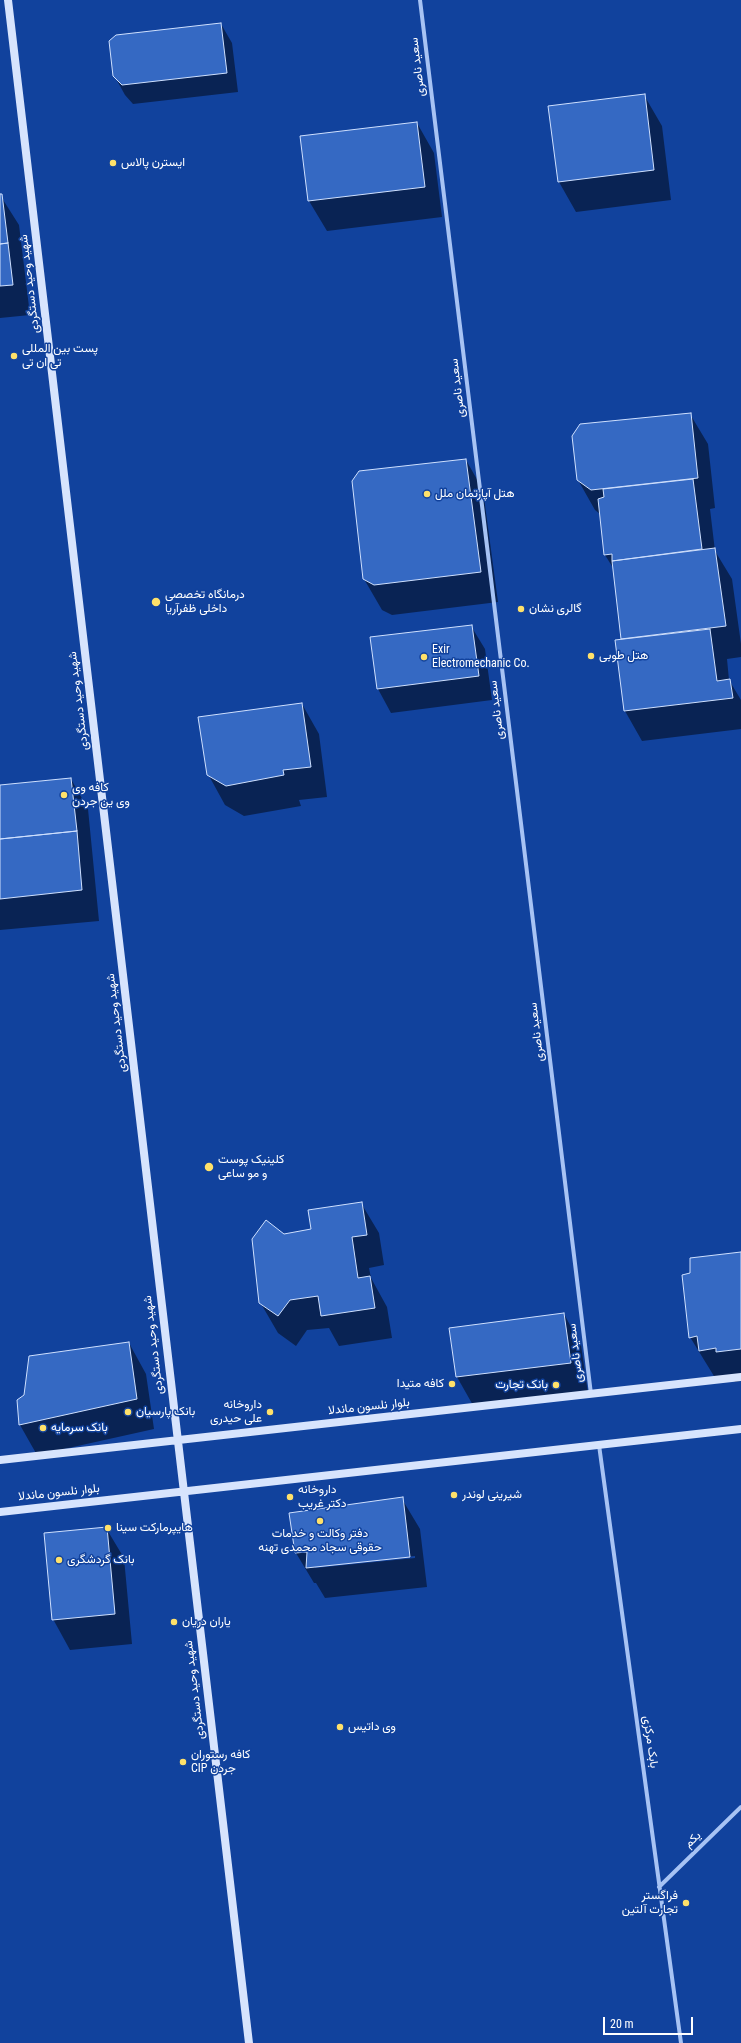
<!DOCTYPE html>
<html>
<head>
<meta charset="utf-8">
<style>
	body { margin:0 }
	#map { position:relative; width:741px; height:2043px; overflow:hidden; background:#11429d; font-family:"Roboto Condensed",sans-serif }
	canvas { display:block }
	.scale { position:absolute; left:603px; top:2017px; width:90px; height:18px; box-sizing:border-box; border:2px solid #fff; border-top:0; padding-left:5px; font-size:12px; line-height:14px; white-space:nowrap; color:#fff; -webkit-text-stroke:3px #11429d; paint-order:stroke }
</style>
</head>
<body>
<div id="map">
<canvas width="741" height="2043"></canvas>
<div class="scale">20 m</div>
</div>
<script>
const c = document.querySelector('canvas').getContext('2d');
c.lineJoin = 'round';
function fill(path, color) {
  c.fillStyle = color;
  c.fill(path, 'evenodd');
}
function shape(rows) {
  const path = new Path2D();
  for (const r of rows) {
    path.moveTo(r[0], r[1]);
    for (let i = 2; i < r.length; i += 2) path.lineTo(r[i], r[i + 1]);
  }
  return path;
}
function trace(path, color, width, dash) {
  c.strokeStyle = color;
  c.lineWidth = width;
  c.lineCap = dash ? 'butt' : 'round';
  c.setLineDash(dash || []);
  c.stroke(path);
}
function label(font, color, halo, rows, align = 'center') {
  c.font = font + ' "Roboto Condensed",Vazirmatn,sans-serif';
  c.lineWidth = 3;
  c.setLineDash([]);
  c.textBaseline = 'middle';
  c.strokeStyle = halo;
  c.fillStyle = color;
  for (const [text, x, y, turn = 0] of rows) {
    c.save();
    c.translate(x, y);
    c.rotate((+turn || 0) * Math.PI / 180);
    c.textAlign = isNaN(turn) ? turn : align;
    if (halo) c.strokeText(text, 0, 0);
    c.fillText(text, 0, 0);
    c.restore();
  }
}
fill(shape([
	[221,24,232,43,238,92,133,104,125,95,114,75],
	[644,95,662,126,671,200,576,212,559,182],
	[417,123,434,153,442,217,327,231,309,201],
	[0,195,19,225,30,315,0,318],
	[690,414,708,444,715,508,710,509,715,551,732,579,741,644,741,657,727,659,729,680,741,700,741,729,642,741,625,711,622,640,615,571,605,555,600,514,595,510,578,480],
	[466,460,483,490,498,602,392,615,382,610,364,579],
	[471,626,485,649,492,700,391,713,378,689],
	[302,704,319,734,327,797,299,800,301,806,244,816,225,805,208,774],
	[71,779,88,809,99,921,0,930,0,786],
	[361,1203,379,1233,384,1265,369,1268,371,1278,387,1307,392,1338,339,1346,329,1328,307,1330,296,1346,278,1333,260,1302,283,1235,312,1230],
	[741,1253,741,1381,735,1382,732,1378,717,1381,690,1337],
	[564,1314,581,1345,588,1393,474,1407,457,1377],
	[129,1343,146,1374,154,1429,37,1455,20,1425,18,1400],
	[402,1499,420,1529,427,1587,325,1598,316,1583,314,1583,296,1553,290,1514],
	[415,1556,415,1558,315,1568,315,1566],
	[106,1528,124,1558,132,1644,70,1650,53,1619]
]), '#0007');
const building = shape([
	[221,23,227,73,122,85,113,76,109,41,116,35,221,23],
	[645,94,654,170,558,182,548,106,645,94],
	[417,122,425,187,308,201,300,136,417,122],
	[0,194,2,194,8,243,0,244,0,194],
	[8,243,13,285,0,286,0,244,8,243],
	[691,413,698,478,591,490,577,480,572,436,580,424,691,413],
	[466,459,481,572,374,585,363,579,352,481,359,471,466,459],
	[693,479,702,549,612,561,612,554,604,555,598,499,604,497,603,489,693,479],
	[715,548,726,626,621,639,612,561,715,548],
	[472,625,479,676,377,689,370,637,472,625],
	[710,629,717,681,730,679,733,698,624,711,615,640,710,629],
	[302,703,311,767,283,770,284,775,226,786,207,775,198,717,302,703],
	[71,778,77,831,0,839,0,785,71,778],
	[77,831,82,890,0,899,0,839,77,831],
	[362,1202,367,1235,352,1237,358,1278,370,1276,375,1308,321,1316,318,1296,290,1300,278,1316,259,1303,252,1239,266,1220,284,1234,311,1229,308,1210,362,1202],
	[741,1252,741,1349,716,1352,716,1348,699,1351,697,1336,689,1338,682,1275,690,1273,690,1258,741,1252],
	[564,1313,571,1363,456,1377,449,1328,564,1313],
	[129,1342,137,1399,19,1425,17,1400,24,1395,29,1356,129,1342],
	[403,1497,410,1557,306,1568,307,1552,295,1553,289,1513,403,1497],
	[107,1527,115,1614,52,1620,44,1533,107,1527]
]);
fill(building, '#3569c3');
trace(building, '#cfe0fe', 1);
trace(shape([
	[420,0,591,1394],
	[599,1445,681,2043],
	[659,1887,741,1807]
]), '#a7c3f4', 4);
trace(shape([
	[8,0,249,2043],
	[0,1460,741,1377],
	[0,1512,741,1429]
]), '#d7e4fd', 8);
for (const [x, y, r, color] of [
	[113,163,4,"#ffe16a"],
	[14,356,4,"#ffe16a"],
	[427,494,4,"#ffe16a"],
	[156,602,5,"#ffe16a"],
	[521,609,4,"#ffe16a"],
	[591,656,4,"#ffe16a"],
	[424,657,4,"#ffe16a"],
	[64,795,4,"#ffe16a"],
	[209,1167,5,"#ffe16a"],
	[452,1384,4,"#ffe16a"],
	[556,1385,4,"#ffe16a"],
	[128,1412,4,"#ffe16a"],
	[270,1412,4,"#ffe16a"],
	[43,1428,4,"#ffe16a"],
	[454,1495,4,"#ffe16a"],
	[290,1497,4,"#ffe16a"],
	[320,1521,4,"#ffe16a"],
	[108,1528,4,"#ffe16a"],
	[59,1560,4,"#ffe16a"],
	[174,1622,4,"#ffe16a"],
	[340,1727,4,"#ffe16a"],
	[183,1762,4,"#ffe16a"],
	[686,1903,4,"#ffe16a"]
]) {
  const dot = new Path2D();
  dot.arc(x, y, r, 0, 2 * Math.PI);
  c.fillStyle = color;
  c.fill(dot);
  trace(dot, '#11429d', 1.5);
}
label('12px', '#fff', '#11429d', [
	["سعید ناصری",418,67,-97],
	["شهید وحید دستگردی",30,284,-97],
	["سعید ناصری",458,388,-97],
	["شهید وحید دستگردی",79,701,-97],
	["سعید ناصری",497,710,-97],
	["شهید وحید دستگردی",117,1023,-97],
	["سعید ناصری",537,1032,-97],
	["شهید وحید دستگردی",154,1345,-97],
	["سعید ناصری",576,1353,-97],
	["بلوار نلسون ماندلا",369,1407,-6],
	["بلوار نلسون ماندلا",59,1493,-6],
	["شهید وحید دستگردی",195,1690,-97],
	["بابک مرکزی",650,1742,82],
	["یکم",693,1840,-44]
]);
label('12px', '#fff', '#11429d', [
	["ایسترن پالاس",121,163],
	["پست بین المللی",22,349],
	["تی ان تی",22,363],
	["هتل آپارتمان ملل",435,494],
	["درمانگاه تخصصی",165,595],
	["داخلی ظفرآریا",165,609],
	["گالری نشان",529,609],
	["Exir",432,650],
	["Electromechanic Co.",432,664],
	["هتل طوبی",599,656],
	["کافه وی",72,788],
	["وی ین جردن",72,802],
	["کلینیک پوست",218,1160],
	["و مو ساعی",218,1174],
	["کافه متیدا",444,1384,"right"],
	["بانک تجارت",548,1385,"right"],
	["داروخانه",262,1405,"right"],
	["علی حیدری",262,1419,"right"],
	["بانک پارسیان",136,1412],
	["بانک سرمایه",51,1428],
	["داروخانه",298,1490],
	["دکتر غریب",298,1504],
	["شیرینی لوندر",462,1495],
	["هایپرمارکت سینا",116,1528],
	["دفتر وکالت و خدمات",320,1534,"center"],
	["حقوقی سجاد محمدی تهنه",320,1548,"center"],
	["بانک گردشگری",67,1560],
	["یاران دریان",182,1622],
	["وی داتیس",348,1727],
	["كافه رستوران",191,1755],
	["CIP جردن",191,1769],
	["فراگستر",678,1896,"right"],
	["تجارت آلتین",678,1910,"right"]
], 'left');
</script>
</body>
</html>
